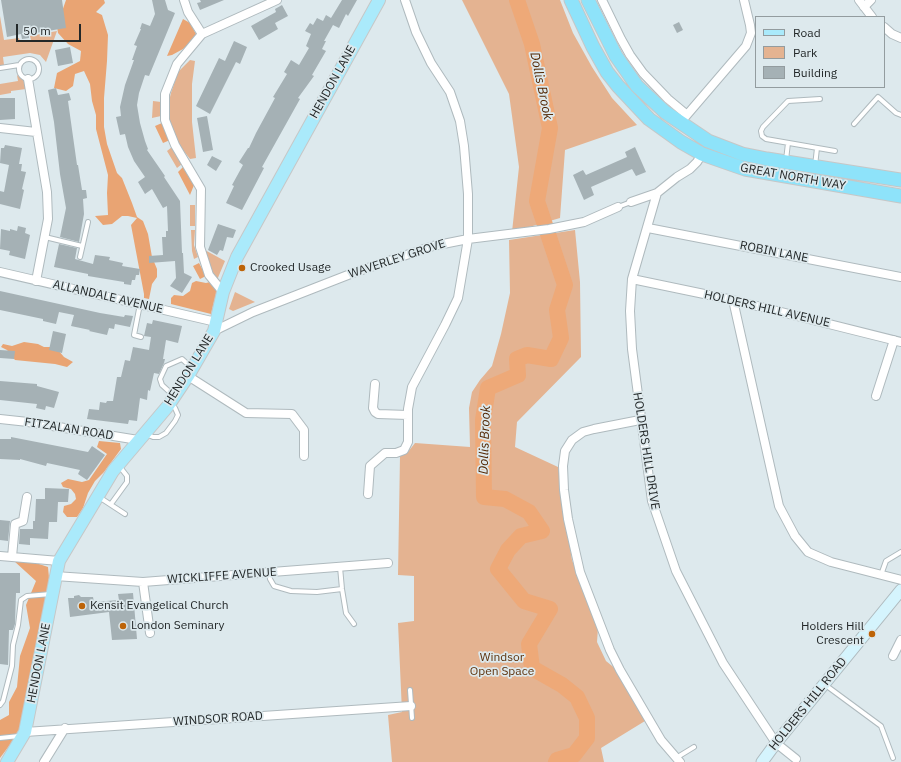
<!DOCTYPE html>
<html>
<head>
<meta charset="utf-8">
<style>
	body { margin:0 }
	#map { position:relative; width:901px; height:762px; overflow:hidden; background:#dde9ed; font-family:"IBM Plex Sans",sans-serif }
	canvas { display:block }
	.legend { position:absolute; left:755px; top:16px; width:130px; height:72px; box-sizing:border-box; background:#dde9ed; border:1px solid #939c9f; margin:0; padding:5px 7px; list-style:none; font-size:12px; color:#232829 }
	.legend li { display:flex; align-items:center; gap:8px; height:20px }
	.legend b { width:20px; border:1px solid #939c9f }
	.scale { position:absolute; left:16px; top:24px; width:65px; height:18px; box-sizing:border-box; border:2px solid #232829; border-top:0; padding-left:5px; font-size:12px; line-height:14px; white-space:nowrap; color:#232829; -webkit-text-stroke:3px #dde9ed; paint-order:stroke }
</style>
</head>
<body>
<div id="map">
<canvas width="901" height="762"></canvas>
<ul class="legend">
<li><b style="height:5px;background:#aaeafb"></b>Road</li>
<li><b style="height:11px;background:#e4b391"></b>Park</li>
<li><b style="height:11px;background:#a5b1b5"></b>Building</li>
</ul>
<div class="scale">50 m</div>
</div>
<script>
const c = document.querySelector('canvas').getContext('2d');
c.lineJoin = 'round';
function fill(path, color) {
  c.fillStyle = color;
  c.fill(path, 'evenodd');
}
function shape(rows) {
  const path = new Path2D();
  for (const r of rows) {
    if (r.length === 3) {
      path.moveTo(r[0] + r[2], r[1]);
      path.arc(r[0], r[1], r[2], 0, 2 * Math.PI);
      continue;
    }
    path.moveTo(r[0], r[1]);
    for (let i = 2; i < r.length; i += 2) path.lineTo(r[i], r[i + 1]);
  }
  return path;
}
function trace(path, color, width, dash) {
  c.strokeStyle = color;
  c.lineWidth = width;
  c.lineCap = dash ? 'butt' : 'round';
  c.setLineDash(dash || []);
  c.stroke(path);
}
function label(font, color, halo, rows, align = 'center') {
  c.font = font + ' "IBM Plex Sans",sans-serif';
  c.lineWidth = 3.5;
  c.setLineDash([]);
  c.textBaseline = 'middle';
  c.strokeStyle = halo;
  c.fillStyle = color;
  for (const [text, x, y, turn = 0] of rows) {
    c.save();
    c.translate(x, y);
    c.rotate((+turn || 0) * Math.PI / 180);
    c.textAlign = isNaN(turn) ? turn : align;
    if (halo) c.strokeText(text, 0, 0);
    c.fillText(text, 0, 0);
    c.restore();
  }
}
fill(shape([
	[462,0,560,0,573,33,592,67,612,98,637,125,565,150,560,218,512,232,519,167,509,94],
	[0,16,4,40,19,38,20,41,31,40,30,36,57,31,46,62,40,55,30,53,3,57,4,65,0,65],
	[190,60,195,61,192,84,192,122,196,158,190,159,179,145,169,126,167,109,171,93,178,72],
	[17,75,25,81,26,89,11,91,11,93,0,95,0,84,18,81],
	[153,101,161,102,161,116,152,118],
	[172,147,182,164,177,168,167,151],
	[190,205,195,205,195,226,190,226],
	[191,230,195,230,194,245,198,257,194,259,192,251],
	[575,230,580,282,581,357,517,422,515,447,558,467,572,560,598,628,597,642,606,661,617,670,645,721,601,748,604,762,392,762,388,715,402,712,398,623,414,621,414,576,398,575,400,456,403,455,408,452,415,443,470,447,469,408,472,392,480,380,492,366,501,334,510,293,509,240],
	[203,249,225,261,217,280,212,274],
	[235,292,255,302,233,311,229,309]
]), '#e4b391');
fill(shape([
	[66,0,104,0,105,3,96,12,102,15,108,35,107,61,104,98,104,127,107,144,117,173,122,178,132,203,137,217,143,221,148,234,152,257,157,269,157,277,152,284,149,299,144,298,144,294,131,225,137,218,128,216,122,216,112,224,103,225,95,216,108,215,107,193,108,175,96,129,96,115,92,101,90,84,84,71,75,74,73,86,66,91,54,88,57,73,80,61,81,51,68,44,58,33,57,26],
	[183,19,190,23,196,34,194,40,183,49,172,55,167,56],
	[162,123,170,140,163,143,155,126],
	[183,167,194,185,190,195,178,172],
	[199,263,206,276,200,279,193,266],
	[196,281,206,283,210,282,217,290,211,314,171,304,171,298,174,295,183,296,190,291,192,283],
	[24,342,38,344,44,347,52,347,58,350,64,357,73,362,67,367,55,364,15,360,7,350,1,347,3,344,12,346],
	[99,441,120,443,121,449,104,472,95,481,88,493,83,508,77,517,67,517,63,512,64,506,71,504,76,499,75,494,71,489,63,487,61,483,68,479,82,482,89,480,107,454,97,447],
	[14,561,33,562,48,567,49,578,41,630,21,730,0,758,0,720,9,715,9,702,17,687,20,656,30,628,26,605,36,581]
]), '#e9a473');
trace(shape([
	[517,0,532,44,550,128,537,201,565,285,557,310,561,338,551,359,527,355,517,359,518,375,488,388,483,420,484,497,505,499,529,512,542,531,521,536,508,550,498,569,524,601,550,609,529,644,532,668,562,685,577,697,587,718,587,738,574,755,557,760,556,762]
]), '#eea978', 16);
fill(shape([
	[1,0,62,0,66,28,29,34,29,38,22,39,21,34,7,37],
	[152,0,165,0,168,10,175,13,149,76,145,75,139,93,137,105,140,123,145,141,148,149,147,150,165,176,164,177,180,201,182,253,183,253,184,273,192,277,182,293,170,286,176,278,175,261,149,263,149,256,163,255,162,237,166,237,166,231,168,231,167,206,163,208,152,189,145,194,138,182,145,177,134,161,128,147,125,134,120,135,116,117,121,116,120,107,125,85,134,60,132,60,137,46,134,45,141,29,140,29,142,23,150,26,155,14],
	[200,0,224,0,200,10,197,3,201,2],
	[342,0,357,0,348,16,346,14,339,28,333,25,324,41,326,41,322,49,326,51,312,75,314,76,298,98,300,99,262,167,264,168,242,210,226,203,234,186,232,185,243,165,239,162,248,148,249,148,256,133,275,98,273,97,287,74,284,72,291,60,299,65,309,48,306,46,311,34,305,31,310,23,313,25,317,18,323,21,326,15,331,18],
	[282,5,288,16,275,23,278,29,259,40,251,26,276,12,275,9],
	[679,22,683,30,677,33,673,25],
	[234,41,247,47,240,64,236,62,210,114,196,106,219,58,225,61],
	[70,47,73,63,58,66,55,50],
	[56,88,58,95,69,93,71,100,68,101,77,165,78,165,82,190,86,190,87,198,83,199,84,214,79,242,60,237,66,208,60,174,54,122,48,90],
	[0,98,15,98,15,119,0,120],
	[207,116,213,150,203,152,197,118],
	[5,145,22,148,19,164,22,164,21,171,26,172,22,189,24,190,20,209,0,204,0,191,4,192,9,165,0,163,1,148,4,148],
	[635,147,646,172,636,176,632,169,591,187,594,195,584,200,573,175,583,170,586,175,627,157,625,152],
	[212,156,222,161,216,171,207,165],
	[218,224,236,230,233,238,227,237,223,251,220,250,217,255,208,250],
	[18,226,26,228,25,233,30,235,25,259,9,255,10,251,0,249,1,229,10,231,10,229,17,231],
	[59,244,77,248,75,259,93,264,95,255,110,257,109,260,123,263,122,266,140,269,139,275,136,275,135,280,132,280,131,285,124,284,124,282,88,276,88,274,54,267],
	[0,291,100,313,124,317,125,315,133,316,130,327,115,324,114,329,109,328,107,335,89,331,90,330,71,326,74,315,59,312,56,324,43,321,43,319,0,310],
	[153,320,182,326,178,343,166,340,163,359,165,359,164,363,159,374,154,373,150,391,148,390,147,400,140,398,137,421,129,420,128,424,87,419,89,409,99,410,100,402,106,403,107,401,113,401,117,377,121,377,125,360,130,361,133,347,149,350,151,337,144,336,147,323,152,324],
	[53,331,66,334,62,353,49,350],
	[0,350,15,351,14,359,0,358],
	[0,381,37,384,37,386,59,392,54,408,46,406,45,410,36,408,37,404,0,400],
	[11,437,88,452,92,446,105,455,87,480,78,474,80,470,47,463,46,466,20,459,20,460,0,459,0,439,11,439],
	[45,488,69,489,68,502,58,502,57,522,49,522,48,539,30,538,30,545,19,544,20,529,33,529,33,521,35,521,36,499,45,499],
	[0,520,10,521,8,541,0,540],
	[0,573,20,573,20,593,16,593,15,624,13,630,9,630,8,665,0,664],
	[133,593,137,639,112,640,109,612,70,617,68,598,74,598,74,596,79,595,81,597,93,597,94,602,119,600,118,594]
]), '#a5b1b5');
const service = shape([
	[29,69,10],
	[0,68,19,65],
	[820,99,788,101,763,127,761,131,762,136,766,139,835,151],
	[854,124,878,97,896,113,901,115],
	[786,160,788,143],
	[815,166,817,148],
	[618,207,631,202],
	[45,237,82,246],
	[80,257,88,222],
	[140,304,134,335,141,337],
	[174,396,162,385,160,379,166,366,182,359,192,368],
	[146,434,153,437,159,437,166,433,175,421,178,415,175,408,171,404],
	[99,497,125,514],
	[111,504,127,482,127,476,120,467],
	[340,567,342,589,346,613,354,624],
	[269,572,270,579,274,586,291,591,317,592,342,589],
	[881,575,886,561,901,552],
	[824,684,881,726,893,758],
	[410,690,412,718],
	[0,705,3,701,12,666,13,645,18,625,21,600,27,596,51,594],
	[0,738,19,736],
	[676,758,694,747]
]);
const minor = shape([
	[184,0,188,12,202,34],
	[602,0,621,39,630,55,643,73,668,99,686,114],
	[859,0,872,17],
	[864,7,871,0],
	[884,27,892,34,901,38],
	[28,79,47,192,48,219,36,281],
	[680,123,746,46,751,33,750,25,744,0],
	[0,128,36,132],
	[702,154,697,162,690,169,677,177,657,193,632,279,630,311,632,349,652,501,676,571,723,663,776,743,796,759],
	[631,202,657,193],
	[648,228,901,277],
	[0,272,216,322],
	[632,279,733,300,901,342],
	[223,292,209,275,200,247,201,189,175,145,165,120,165,94,177,64,202,34,277,0],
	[733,300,779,506,795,536,808,552,831,562,901,580],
	[214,331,253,312,353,273,433,246,468,239,549,229,584,222,618,207],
	[188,376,246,413,292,414,304,430,304,456],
	[375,384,373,408,375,412,378,414,408,415],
	[876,396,894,340],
	[0,419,28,422,138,440],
	[640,420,594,429,583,432,572,440,565,451,563,466,564,490,568,519,580,572,610,650,620,670,661,740,680,762],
	[368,494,370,466,385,453,396,453,404,450,408,442,408,409,412,387,445,325,458,298,468,239,468,194,464,146,460,121,450,92,431,63,416,32,405,0],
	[0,556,59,561],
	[12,557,15,524,23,521,27,497],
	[55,576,143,582,388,563],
	[143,582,150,633],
	[893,656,901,640],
	[25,732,411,706],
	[44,762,65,728]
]);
const secondary = shape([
	[762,762,776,743,901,590]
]);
const primary = shape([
	[7,762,25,732,59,561,113,471,168,406,188,376,214,331,223,292,237,257,379,0]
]);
const trunk = shape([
	[571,0,593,47,607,72,618,86,649,119,681,142,702,154,745,169,901,196],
	[588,0,616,56,637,86,665,112,708,141,742,154,767,159,901,180]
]);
trace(service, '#afbabe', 6);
trace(minor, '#afbabe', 10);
trace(secondary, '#afbabe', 13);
trace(primary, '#c6c7c7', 14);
trace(trunk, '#c6c7c7', 15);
trace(service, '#fff', 4);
trace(minor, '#fff', 8);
trace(secondary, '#d5f4fd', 11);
trace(primary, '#aaeafb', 12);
trace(trunk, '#8ee3fa', 13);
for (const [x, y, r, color] of [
	[242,268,4,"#bd6307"],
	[82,606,4,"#bd6307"],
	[123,626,4,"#bd6307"],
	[872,634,4,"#bd6307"]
]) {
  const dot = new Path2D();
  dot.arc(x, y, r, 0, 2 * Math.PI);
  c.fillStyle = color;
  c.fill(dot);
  trace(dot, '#dde9ed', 1.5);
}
label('12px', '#232829', '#dde9ed', [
	["HENDON LANE",333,82,-61],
	["GREAT NORTH WAY",793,177,10],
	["ROBIN LANE",774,252,11],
	["WAVERLEY GROVE",397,259,-18],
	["ALLANDALE AVENUE",108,297,13],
	["HOLDERS HILL AVENUE",767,309,13],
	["HENDON LANE",189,370,-58],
	["FITZALAN ROAD",69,429,9],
	["HOLDERS HILL DRIVE",646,451,81],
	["WICKLIFFE AVENUE",222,576,-4],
	["HENDON LANE",39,663,-79],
	["HOLDERS HILL ROAD",808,704,-51],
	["WINDSOR ROAD",218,719,-4]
]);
label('12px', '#232829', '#dde9ed', [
	["Crooked Usage",250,268],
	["Kensit Evangelical Church",90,606],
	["London Seminary",131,626],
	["Holders Hill",864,627,"right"],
	["Crescent",864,641,"right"]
], 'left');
label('12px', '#5d310b', '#dde9ed', [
	["Windsor",502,658],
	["Open Space",502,672]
]);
label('italic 13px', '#512500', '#dde9ed', [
	["Dollis Brook",541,86,78],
	["Dollis Brook",485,440,-88]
]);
</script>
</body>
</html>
